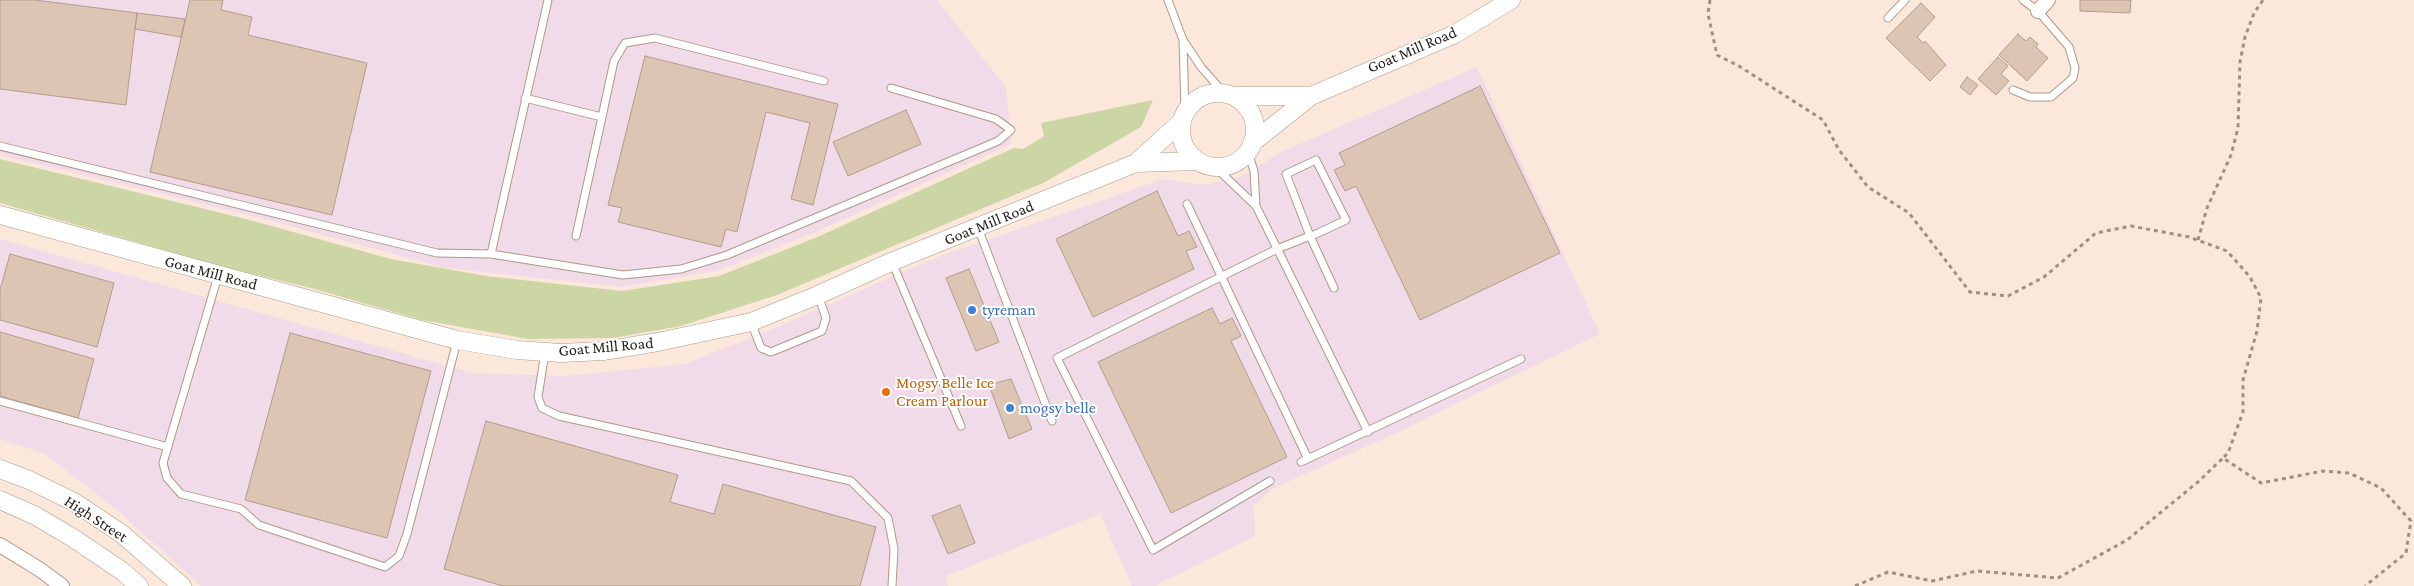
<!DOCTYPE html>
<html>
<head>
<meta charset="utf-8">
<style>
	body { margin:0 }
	canvas { display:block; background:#fce8da }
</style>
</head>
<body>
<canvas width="2414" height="586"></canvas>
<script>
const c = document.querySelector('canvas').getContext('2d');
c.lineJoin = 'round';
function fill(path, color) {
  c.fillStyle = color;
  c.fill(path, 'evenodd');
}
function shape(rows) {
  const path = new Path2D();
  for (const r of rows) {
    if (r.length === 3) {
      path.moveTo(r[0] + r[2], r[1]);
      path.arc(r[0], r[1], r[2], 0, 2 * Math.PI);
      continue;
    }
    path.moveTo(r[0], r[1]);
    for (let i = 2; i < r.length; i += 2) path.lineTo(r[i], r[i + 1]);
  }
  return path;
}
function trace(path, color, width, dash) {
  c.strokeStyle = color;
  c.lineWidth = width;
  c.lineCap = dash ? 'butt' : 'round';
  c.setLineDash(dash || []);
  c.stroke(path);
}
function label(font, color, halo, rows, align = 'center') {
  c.font = font + ' "Crimson Pro",serif';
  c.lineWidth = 4;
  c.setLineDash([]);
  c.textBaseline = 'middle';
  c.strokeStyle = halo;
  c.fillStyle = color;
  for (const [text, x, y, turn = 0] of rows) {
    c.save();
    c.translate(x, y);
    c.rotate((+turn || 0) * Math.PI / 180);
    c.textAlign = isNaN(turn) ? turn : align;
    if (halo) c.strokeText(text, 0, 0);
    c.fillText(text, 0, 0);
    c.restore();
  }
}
fill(shape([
	[0,0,937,0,1006,87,1011,144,811,234,717,271,621,287,446,268,252,216,0,155],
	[1477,67,1600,334,1394,434,1272,489,1254,506,1255,536,1154,586,1132,586,1100,514,946,576,948,586,201,586,117,510,44,453,0,440,0,239,473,373,565,376,684,364,775,328,935,258,1163,179,1200,185,1240,177,1281,152]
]), '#f2dbe8');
fill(shape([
	[1153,100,1141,127,1043,183,777,295,681,326,613,338,528,339,422,320,311,288,224,267,0,203,0,159,246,219,391,259,486,276,622,291,719,276,815,238,1014,148,1023,149,1044,136,1041,123]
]), '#ccd6a4');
const building = shape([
	[0,0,35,0,137,13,126,105,0,89,0,0],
	[190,0,223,0,221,10,252,17,248,35,367,63,332,215,150,172,190,0],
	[2080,0,2131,0,2130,13,2080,11,2080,0],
	[1921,3,1935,17,1917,37,1923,43,1925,41,1946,65,1930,81,1886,38,1921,3],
	[137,13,185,19,181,37,135,29,137,13],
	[2018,34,2026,41,2030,37,2038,44,2036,47,2048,58,2027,81,1999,55,2018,34],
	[645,56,838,104,813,205,791,199,810,123,766,112,737,232,726,229,721,247,618,222,622,208,608,205,645,56],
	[1998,57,2008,66,2001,74,2009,81,1996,95,1978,79,1998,57],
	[1967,77,1978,85,1970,95,1960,87,1967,77],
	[1480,86,1560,253,1420,320,1356,186,1345,191,1334,170,1345,165,1339,153,1480,86],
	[906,110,921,144,848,176,833,142,906,110],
	[1157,191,1178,236,1189,231,1197,247,1186,251,1194,269,1093,317,1056,239,1157,191],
	[10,254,114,283,97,347,0,320,0,290,10,254],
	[969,269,999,342,976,351,946,278,969,269],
	[1212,308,1220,324,1232,318,1241,336,1231,341,1287,457,1171,513,1098,362,1212,308],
	[0,332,94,359,78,418,0,396,0,332],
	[290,333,431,371,387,538,245,500,290,333],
	[1011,379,1032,429,1009,439,989,385,1011,379],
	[486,421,678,475,670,502,714,514,723,484,876,527,860,586,503,586,444,569,486,421],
	[960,505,975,543,948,554,932,516,960,505]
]);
fill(building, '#ddc5b3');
trace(building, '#b39c8b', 1);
const service = shape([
	[1168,0,1183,40],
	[1888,18,1905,0],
	[2013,90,2030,97,2051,97,2073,78,2075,68,2069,47,2038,11,2023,0],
	[525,98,602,117,576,236],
	[1185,112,1183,40,1201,67,1224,93],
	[602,117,614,61,625,43,655,38,824,81],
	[0,146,437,253,491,254,548,0],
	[1215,167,1256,206,1254,171,1248,152],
	[1187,204,1308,459],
	[1256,206,1368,432],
	[978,228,1052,421],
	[491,254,623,275,681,269,727,255,998,141,1011,130,996,119,891,88],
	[892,262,961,426],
	[218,276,163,463,167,478,181,494,241,509,259,525,385,567,399,556,407,534,457,341],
	[751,322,761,348,771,352,822,331,826,318,818,295],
	[545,352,538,397,542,408,559,416,851,481,888,518,894,549,892,586],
	[0,401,168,447],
	[1301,462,1521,359],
	[1270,481,1153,550,1057,358,1277,249,1310,236,1316,234,1346,220,1316,160,1286,174,1310,236,1334,288]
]);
const minor = shape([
	[2038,11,2048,0],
	[0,545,39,569,62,586]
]);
const tertiary = shape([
	[1218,130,37],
	[1233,96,1311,96],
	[1252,143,1311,96,1455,34,1511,0],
	[1136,163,1182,121],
	[0,215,457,340,517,350,561,353,603,351,658,342,751,322,818,295,891,262,1136,163,1198,161],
	[0,469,29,480,74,502,122,534,182,586],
	[0,500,36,516,73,538,122,571,139,586]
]);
trace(service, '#af9887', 9);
trace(minor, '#af9887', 16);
trace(tertiary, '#af9887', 19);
trace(shape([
	[1710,0,1708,14,1717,55,1739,66,1823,120,1839,150,1868,187,1909,213,1970,292,2008,296,2044,277,2096,233,2131,226,2189,237,2227,251,2250,277,2261,298,2257,331,2243,380,2243,412,2228,453,2223,458],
	[2198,240,2207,208,2231,155,2238,128,2240,62,2245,37,2254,13,2263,0],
	[1855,586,1888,572,1932,581,1977,571,2058,578,2127,540,2198,482,2223,458,2261,483,2323,471,2349,473,2381,488,2411,521,2409,533,2406,553,2365,586]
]), '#9f9085', 3, [4, 4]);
trace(service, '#fff', 7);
trace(minor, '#fff', 14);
trace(tertiary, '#fff', 18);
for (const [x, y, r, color] of [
	[972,310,5,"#3f7fe0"],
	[886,392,5,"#e8710a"],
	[1010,408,5,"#3f7fe0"]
]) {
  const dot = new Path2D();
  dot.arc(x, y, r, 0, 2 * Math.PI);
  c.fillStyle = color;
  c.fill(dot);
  trace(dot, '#fff', 2);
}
label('16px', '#261d17', '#fff', [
	["Goat Mill Road",1412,50,-23],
	["Goat Mill Road",989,223,-22],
	["Goat Mill Road",211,273,15],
	["Goat Mill Road",606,347,-5],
	["High Street",96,519,33]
]);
label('16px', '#366cbe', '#fff', [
	["tyreman",982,310],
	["mogsy belle",1020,408]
], 'left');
label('16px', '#c56008', '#fff', [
	["Mogsy Belle Ice",896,383],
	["Cream Parlour",896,401]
], 'left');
</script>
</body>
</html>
